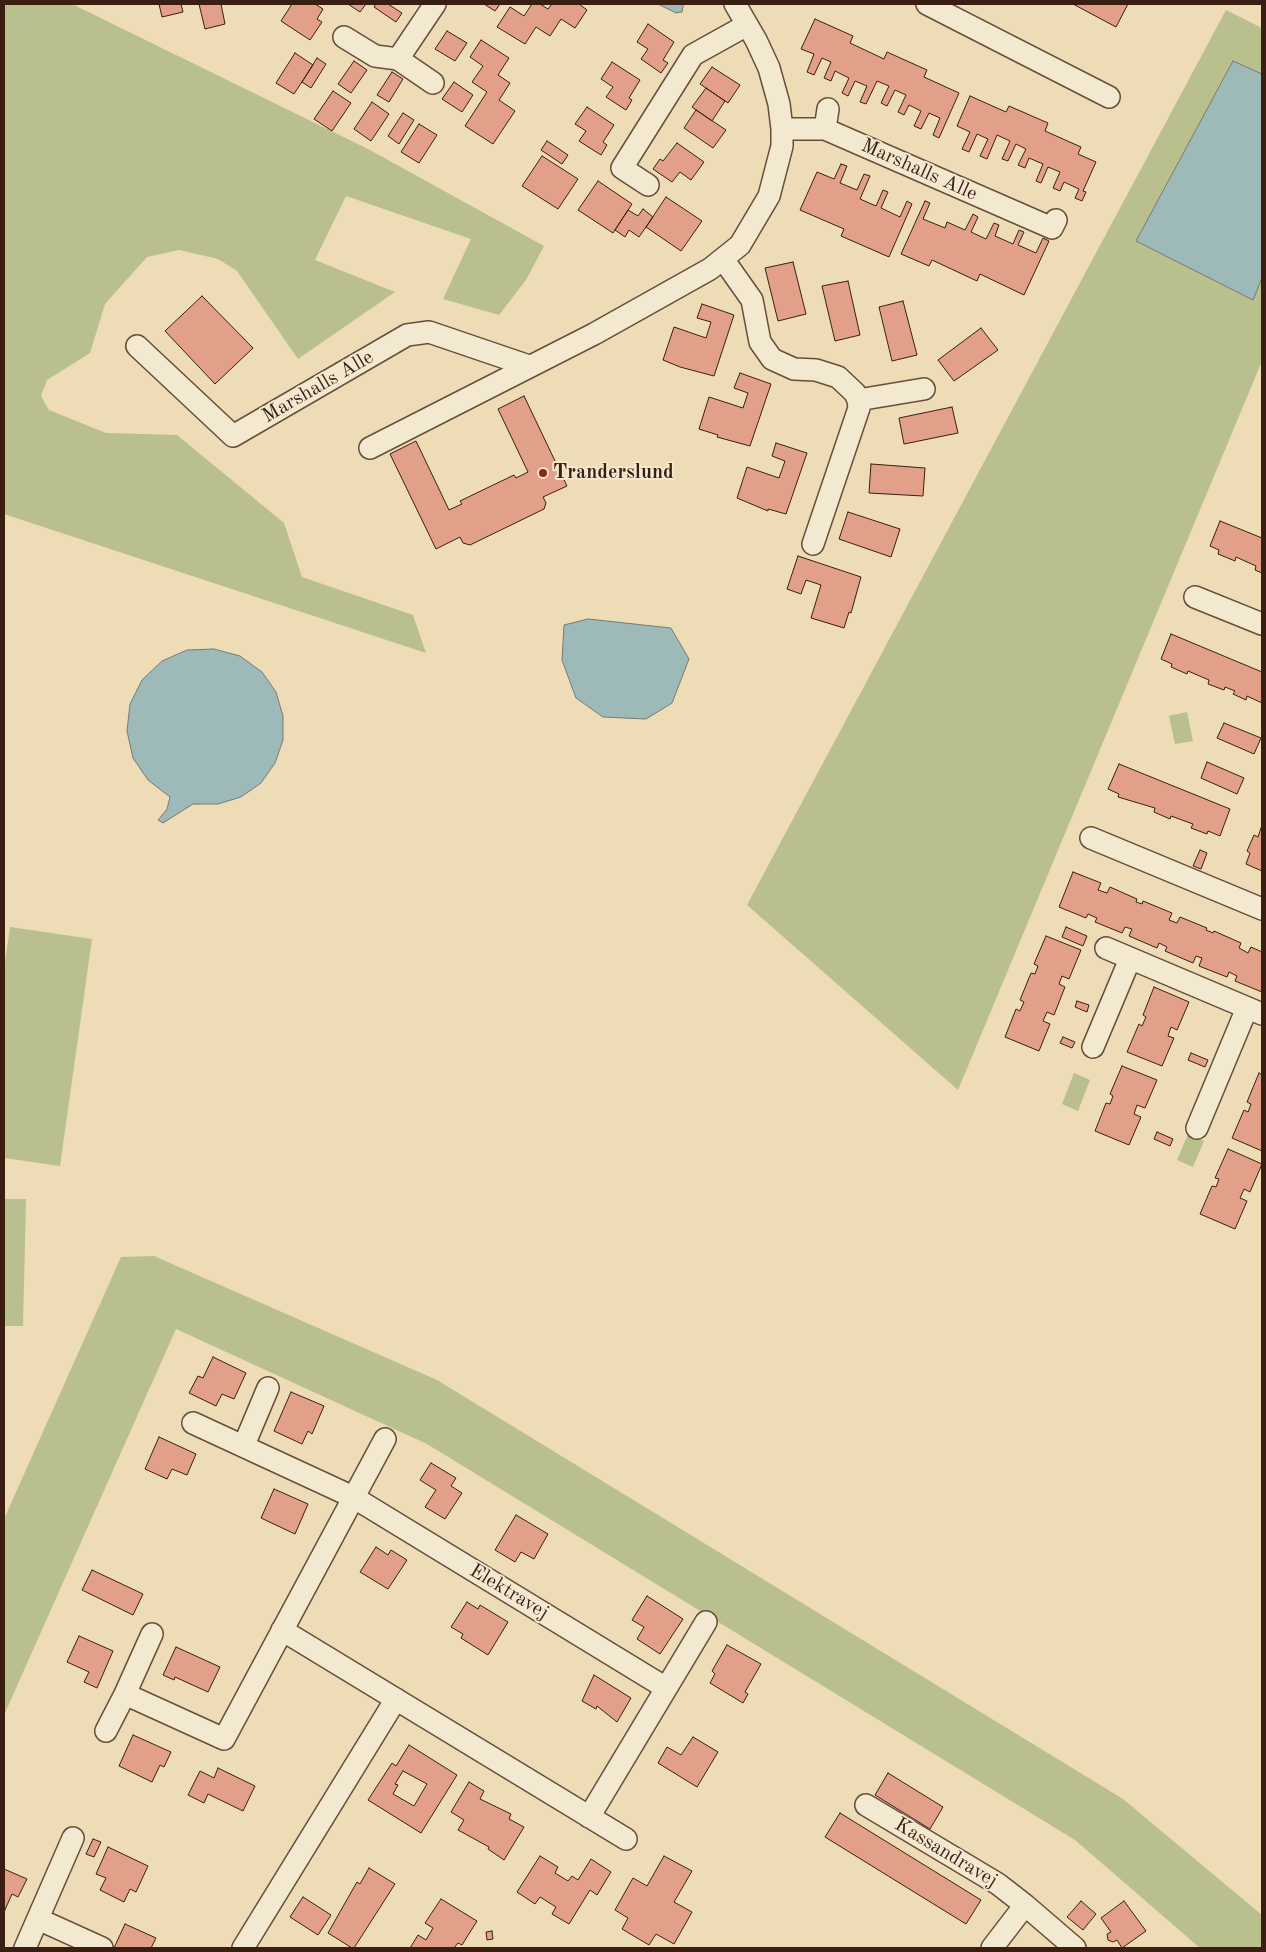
<!DOCTYPE html>
<html>
<head>
<meta charset="utf-8">
<style>
	body { margin:0 }
	#map { position:relative; width:1266px; height:1952px; overflow:hidden; background:#eddcb6; font-family:"Old Standard TT",serif }
	canvas { display:block }
	.frame { position:absolute; inset:0; border:5px solid #3a1e12; pointer-events:none }
</style>
</head>
<body>
<div id="map">
<canvas width="1266" height="1952"></canvas>
<div class="frame"></div>
</div>
<script>
const c = document.querySelector('canvas').getContext('2d');
c.lineJoin = 'round';
function fill(path, color) {
  c.fillStyle = color;
  c.fill(path, 'evenodd');
}
function shape(rows) {
  const path = new Path2D();
  for (const r of rows) {
    path.moveTo(r[0], r[1]);
    for (let i = 2; i < r.length; i += 2) path.lineTo(r[i], r[i + 1]);
  }
  return path;
}
function trace(path, color, width, dash) {
  c.strokeStyle = color;
  c.lineWidth = width;
  c.lineCap = dash ? 'butt' : 'round';
  c.setLineDash(dash || []);
  c.stroke(path);
}
function label(font, color, halo, rows, align = 'center') {
  c.font = font + ' "Old Standard TT",serif';
  c.lineWidth = 4;
  c.setLineDash([]);
  c.textBaseline = 'middle';
  c.strokeStyle = halo;
  c.fillStyle = color;
  for (const [text, x, y, turn = 0] of rows) {
    c.save();
    c.translate(x, y);
    c.rotate((+turn || 0) * Math.PI / 180);
    c.textAlign = isNaN(turn) ? turn : align;
    if (halo) c.strokeText(text, 0, 0);
    c.fillText(text, 0, 0);
    c.restore();
  }
}
fill(shape([
	[4,4,72,4,368,149,544,246,526,280,499,315,443,299,471,239,346,196,315,260,395,292,298,359,237,271,218,259,179,250,147,257,105,304,90,353,47,380,41,396,49,410,106,433,177,435,284,523,302,577,413,615,426,653,4,514],
	[1226,10,1262,28,1262,361,958,1090,747,905],
	[1187,712,1193,741,1175,744,1169,716],
	[10,927,92,939,60,1166,4,1158,4,969],
	[1074,1073,1090,1080,1078,1111,1062,1104],
	[1188,1134,1204,1141,1193,1167,1177,1160],
	[4,1199,26,1199,23,1326,4,1326],
	[154,1256,437,1380,1123,1799,1262,1915,1262,1948,1200,1948,1075,1840,427,1444,176,1329,4,1715,4,1519,121,1257]
]), '#b9c08d');
const water = shape([
	[658,4,683,4,683,7,682,12,676,13,658,4],
	[1233,61,1262,74,1262,278,1253,300,1136,241,1233,61],
	[588,619,671,628,689,659,672,703,646,719,603,717,576,698,562,660,564,625,588,619],
	[214,649,240,656,262,672,276,692,283,716,283,740,275,763,261,783,241,797,218,804,193,804,163,823,158,820,167,809,170,797,148,780,133,758,127,731,130,704,142,680,162,661,187,650,214,649]
]);
fill(water, '#9db9b8');
trace(water, '#757b76', 1);
const building = shape([
	[159,4,181,4,183,12,162,17,159,4],
	[199,4,221,4,225,24,205,29,199,4],
	[292,4,315,4,323,9,317,19,322,22,310,40,281,21,292,4],
	[348,4,366,4,360,12,348,4],
	[376,4,388,4,402,13,396,22,374,7,376,4],
	[484,4,500,4,495,11,484,4],
	[532,4,540,4,548,9,552,4,579,4,587,10,575,28,561,19,550,36,536,27,525,44,497,27,510,7,524,16,532,4],
	[1073,4,1128,4,1116,27,1073,4],
	[815,19,853,36,850,43,884,59,887,52,927,70,924,77,959,93,939,138,933,135,940,118,929,113,921,129,914,126,921,111,909,105,904,115,898,112,906,95,895,90,887,106,881,103,889,86,877,81,866,104,860,102,867,86,855,81,848,96,842,93,849,78,835,71,831,81,824,78,831,62,822,58,814,75,807,72,814,54,801,49,815,19],
	[648,24,674,42,663,60,668,63,661,73,641,59,648,49,637,42,648,24],
	[447,31,467,43,455,61,435,49,447,31],
	[481,40,509,58,498,75,510,83,499,100,515,111,493,144,465,126,487,92,472,82,483,66,470,57,481,40],
	[295,53,313,65,294,94,276,83,295,53],
	[317,58,326,64,311,88,302,82,317,58],
	[354,61,367,70,351,93,338,84,354,61],
	[612,62,640,80,629,98,632,100,626,110,606,97,613,87,601,79,612,62],
	[712,67,740,85,728,103,700,84,712,67],
	[392,72,403,79,389,102,377,95,392,72],
	[454,82,473,95,462,112,442,99,454,82],
	[706,88,725,101,712,121,692,107,706,88],
	[333,91,351,103,332,131,314,119,333,91],
	[970,96,1006,112,1009,106,1048,123,1045,131,1081,147,1078,154,1096,162,1083,191,1086,192,1082,201,1075,198,1079,189,1064,182,1060,191,1053,188,1060,172,1048,167,1041,183,1036,181,1043,164,1029,158,1025,168,1018,165,1026,149,1016,144,1008,161,1002,159,1010,141,997,135,987,159,980,156,988,139,977,134,969,152,962,149,970,132,957,126,970,96],
	[372,102,389,114,371,141,354,129,372,102],
	[587,107,614,125,603,142,607,145,601,155,579,141,586,131,575,124,587,107],
	[696,110,726,130,713,148,684,128,696,110],
	[403,113,414,120,399,144,388,136,403,113],
	[419,124,437,135,419,163,401,152,419,124],
	[547,141,568,155,562,164,541,150,547,141],
	[677,143,704,162,691,180,680,172,672,182,653,169,660,159,663,161,677,143],
	[542,156,578,179,558,209,522,186,542,156],
	[841,164,847,166,840,183,857,190,864,174,870,176,860,199,876,206,883,190,888,192,881,208,900,217,907,201,912,204,889,257,841,236,844,229,800,210,817,172,834,179,841,164],
	[598,181,632,204,613,233,578,210,598,181],
	[666,197,702,221,681,251,646,227,666,197],
	[925,201,930,203,923,219,945,228,947,222,965,230,973,214,978,217,971,232,986,239,994,223,999,225,995,236,1013,244,1019,230,1024,232,1018,245,1036,253,1043,238,1049,241,1024,295,980,274,977,281,932,260,929,266,901,254,925,201],
	[643,209,653,217,639,237,629,230,625,237,615,230,628,210,638,216,643,209],
	[793,262,806,314,778,321,765,268,793,262],
	[848,281,860,335,835,341,822,286,848,281],
	[202,296,253,348,215,384,165,331,202,296],
	[903,301,917,355,892,361,879,307,903,301],
	[702,304,734,315,714,376,680,367,663,360,674,327,706,338,711,322,697,318,702,304],
	[981,328,998,350,954,381,938,360,981,328],
	[740,373,771,384,750,446,717,437,718,435,699,429,709,397,743,408,748,393,734,388,740,373],
	[524,396,567,486,543,497,546,503,544,509,470,545,463,543,460,537,436,549,390,454,416,441,449,510,462,504,460,501,514,475,516,478,528,472,498,409,524,396],
	[952,407,958,433,904,444,899,418,952,407],
	[776,443,807,453,786,514,768,509,768,511,737,498,747,467,779,478,785,461,772,456,776,443],
	[871,464,925,468,923,496,869,493,871,464],
	[848,512,900,529,891,557,839,539,848,512],
	[1220,521,1262,538,1262,573,1255,570,1256,566,1236,557,1235,561,1218,554,1219,550,1210,546,1220,521],
	[798,556,861,577,851,613,849,612,844,628,811,618,821,585,806,580,801,594,787,589,798,556],
	[1171,634,1262,672,1262,703,1247,696,1246,700,1233,694,1235,691,1225,687,1224,690,1208,684,1209,680,1188,671,1187,674,1171,667,1172,664,1161,659,1171,634],
	[1224,723,1261,738,1254,754,1217,738,1224,723],
	[1207,762,1244,778,1237,794,1201,778,1207,762],
	[1119,764,1230,809,1220,836,1208,831,1207,834,1191,828,1193,824,1171,816,1170,819,1154,812,1155,808,1118,797,1119,794,1108,789,1119,764],
	[1262,825,1262,871,1246,864,1250,853,1247,851,1254,835,1258,837,1262,825],
	[1200,850,1207,853,1201,869,1193,866,1200,850],
	[1073,872,1101,883,1098,890,1107,893,1110,887,1137,899,1136,902,1142,904,1143,901,1172,913,1169,920,1177,923,1180,917,1207,928,1206,930,1213,933,1214,931,1241,943,1239,948,1248,953,1251,947,1262,952,1262,992,1235,981,1237,976,1229,972,1227,977,1199,966,1202,958,1196,956,1193,963,1165,951,1167,947,1159,943,1157,948,1129,936,1132,929,1125,927,1122,933,1095,922,1097,918,1088,914,1086,918,1059,907,1073,872],
	[1066,927,1087,936,1083,946,1062,937,1066,927],
	[1046,936,1081,950,1069,979,1062,976,1059,984,1065,987,1054,1015,1047,1012,1043,1021,1050,1024,1039,1051,1005,1037,1016,1009,1020,1011,1024,1002,1020,1000,1031,973,1035,974,1038,966,1034,964,1046,936],
	[1154,987,1189,1002,1177,1030,1171,1027,1168,1036,1174,1038,1162,1066,1127,1052,1139,1024,1142,1026,1146,1017,1143,1015,1154,987],
	[1077,1001,1089,1005,1087,1012,1075,1007,1077,1001],
	[1063,1037,1075,1042,1072,1048,1060,1043,1063,1037],
	[1191,1053,1208,1060,1205,1067,1188,1060,1191,1053],
	[1122,1066,1157,1080,1145,1108,1137,1105,1134,1114,1141,1117,1129,1145,1095,1131,1106,1103,1110,1104,1113,1096,1110,1094,1122,1066],
	[1259,1073,1262,1075,1262,1151,1232,1138,1244,1110,1248,1112,1251,1104,1247,1102,1259,1073],
	[1157,1132,1173,1139,1170,1146,1154,1139,1157,1132],
	[1228,1149,1262,1164,1250,1192,1244,1189,1240,1198,1247,1201,1235,1229,1200,1214,1212,1186,1216,1187,1219,1179,1215,1178,1228,1149],
	[213,1357,246,1373,234,1399,222,1394,216,1406,189,1393,198,1376,203,1378,213,1357],
	[291,1392,324,1406,312,1434,308,1431,302,1444,274,1431,291,1392],
	[159,1437,196,1454,187,1475,172,1469,167,1479,145,1469,159,1437],
	[431,1463,456,1478,451,1486,462,1493,445,1519,425,1507,436,1490,420,1480,431,1463],
	[274,1489,308,1504,295,1534,261,1518,274,1489],
	[516,1515,548,1534,534,1559,521,1552,515,1562,495,1550,516,1515],
	[376,1547,388,1555,391,1550,407,1560,388,1589,360,1572,376,1547],
	[92,1570,143,1594,133,1615,82,1590,92,1570],
	[647,1596,683,1619,660,1654,637,1639,644,1627,632,1620,647,1596],
	[467,1602,478,1609,480,1605,508,1622,488,1655,461,1638,463,1634,451,1627,467,1602],
	[79,1636,113,1651,97,1688,84,1682,89,1672,67,1662,79,1636],
	[727,1645,761,1664,745,1692,748,1694,743,1703,710,1683,715,1674,712,1671,727,1645],
	[176,1647,220,1667,208,1692,175,1677,174,1680,163,1675,176,1647],
	[594,1675,631,1698,617,1722,597,1706,596,1709,582,1701,594,1675],
	[133,1735,171,1752,164,1767,160,1765,152,1782,119,1766,133,1735],
	[693,1737,718,1752,697,1787,658,1763,667,1747,681,1755,693,1737],
	[409,1745,457,1775,421,1833,368,1800,392,1763,396,1766,409,1745],
	[403,1771,427,1784,414,1806,393,1794,398,1785,395,1784,403,1771],
	[218,1768,255,1786,243,1811,208,1794,204,1803,188,1795,200,1771,214,1778,218,1768],
	[888,1773,943,1807,930,1829,875,1795,888,1773],
	[469,1782,484,1791,480,1799,511,1814,509,1819,524,1827,504,1860,488,1849,489,1847,458,1830,464,1820,451,1812,469,1782],
	[840,1813,981,1900,966,1924,825,1837,840,1813],
	[93,1839,101,1842,94,1857,86,1854,93,1839],
	[108,1847,148,1866,136,1892,130,1889,124,1902,100,1890,106,1878,96,1874,108,1847],
	[540,1856,558,1867,555,1873,568,1881,572,1876,578,1880,591,1859,611,1872,597,1895,590,1890,569,1924,552,1914,556,1907,540,1897,535,1904,517,1892,540,1856],
	[664,1856,692,1871,674,1902,692,1912,674,1944,656,1934,649,1945,622,1929,628,1918,615,1910,633,1878,647,1886,664,1856],
	[369,1868,395,1884,354,1948,352,1948,328,1933,357,1882,360,1884,369,1868],
	[4,1869,27,1879,18,1897,12,1894,4,1912,4,1869],
	[303,1897,331,1915,318,1935,290,1917,303,1897],
	[441,1899,477,1921,462,1945,458,1943,454,1948,410,1948,418,1935,426,1940,433,1928,425,1923,441,1899],
	[1081,1901,1096,1914,1083,1930,1067,1917,1081,1901],
	[1124,1901,1146,1931,1122,1948,1117,1940,1113,1942,1108,1940,1107,1934,1111,1932,1101,1918,1124,1901],
	[125,1924,156,1938,151,1948,114,1948,125,1924],
	[492,1931,493,1939,487,1940,486,1932,492,1931]
]);
fill(building, '#e3a089');
trace(building, '#3a1e12', 1);
const minor = shape([
	[927,4,1109,97],
	[344,37,375,56,398,59,433,83],
	[398,59,435,4],
	[782,129,825,129,1052,228,1056,220],
	[825,129,828,109],
	[648,185,622,168,693,55,747,25],
	[723,259,752,300,760,342,772,359,794,369,816,370,838,377,855,393,858,400,859,408,813,544],
	[137,346,233,436,407,335,429,332,529,366],
	[858,400,924,389],
	[370,448,594,334,710,269,740,245,769,196,782,146,782,129,779,104,769,68,756,40,735,4],
	[1195,597,1262,624],
	[1091,838,1262,909],
	[1106,948,1262,1014],
	[1093,1047,1130,959],
	[1197,1128,1247,1008],
	[193,1423,353,1497,666,1688],
	[244,1445,268,1388],
	[282,1630,626,1839],
	[152,1634,125,1694,224,1739,385,1439],
	[106,1731,125,1694],
	[866,1805,998,1884,1025,1905,992,1948],
	[589,1817,706,1622],
	[1025,1905,1075,1948],
	[38,1919,102,1948],
	[25,1948,73,1838],
	[243,1948,396,1699]
]);
trace(minor, '#674e3b', 24);
trace(minor, '#f3e8d0', 21);
for (const [x, y, r, color] of [
	[543,473,5,"#8f2418"]
]) {
  const dot = new Path2D();
  dot.arc(x, y, r, 0, 2 * Math.PI);
  c.fillStyle = color;
  c.fill(dot);
  trace(dot, '#f3e8d0', 2);
}
label('20px', '#3a1e12', '#f3e8d0', [
	["Marshalls Alle",919,170,24],
	["Marshalls Alle",318,387,-30],
	["Elektravej",509,1592,31],
	["Kassandravej",946,1853,31]
]);
label('bold 20px', '#3a1e12', '#f3e8d0', [
	["Tranderslund",553,473]
], 'left');
</script>
</body>
</html>
